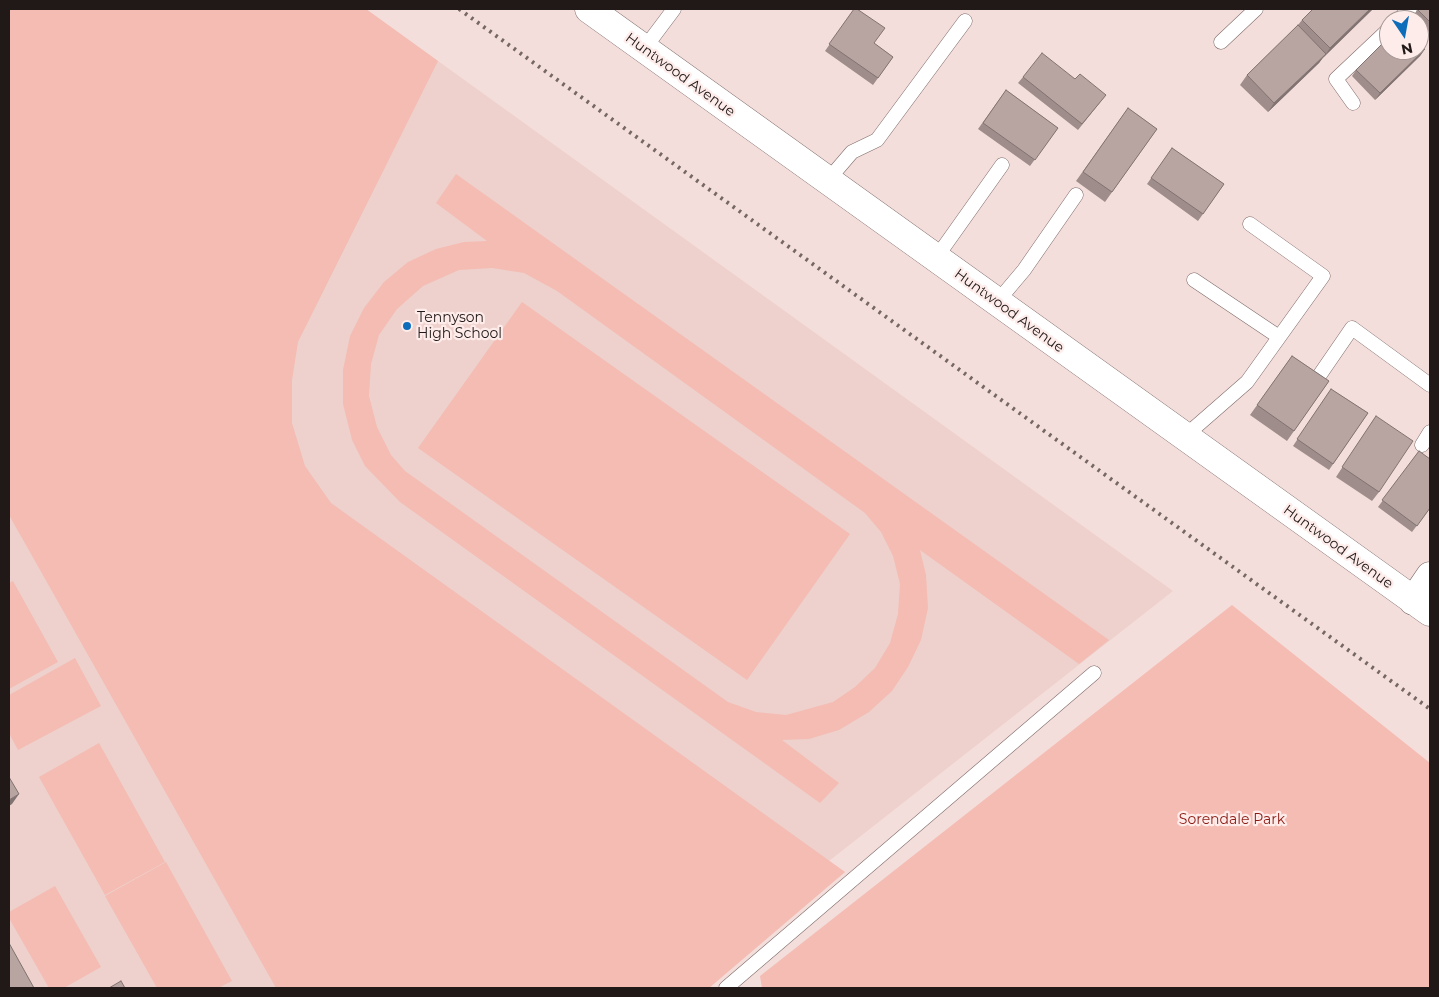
<!DOCTYPE html>
<html>
<head>
<meta charset="utf-8">
<style>
	body { margin:0 }
	#map { position:relative; width:1439px; height:997px; overflow:hidden; background:#f4dedb; font-family:Montserrat,sans-serif }
	canvas { display:block }
	.frame { position:absolute; inset:0; border:10px solid #201917; pointer-events:none }
	.north { position:absolute; left:1379px; top:10px; width:50px; height:50px; box-sizing:border-box; background:#feecea; border:1px solid #a59896; border-radius:50%; rotate:168deg; font-size:14px; font-weight:700; line-height:20px; text-align:center; color:#201917 }
	.north::after { content:''; display:block; margin:auto; width:18px; height:22px; background:#0e6dba; clip-path:polygon(50% 0,100% 100%,50% 72%,0 100%) }
</style>
</head>
<body>
<div id="map">
<canvas width="1439" height="997"></canvas>
<div class="frame"></div>
<div class="north">N</div>
</div>
<script>
const c = document.querySelector('canvas').getContext('2d');
c.lineJoin = 'round';
function fill(path, color) {
  c.fillStyle = color;
  c.fill(path, 'evenodd');
}
function shape(rows) {
  const path = new Path2D();
  for (const r of rows) {
    path.moveTo(r[0], r[1]);
    for (let i = 2; i < r.length; i += 2) path.lineTo(r[i], r[i + 1]);
  }
  return path;
}
function trace(path, color, width, dash) {
  c.strokeStyle = color;
  c.lineWidth = width;
  c.lineCap = dash ? 'butt' : 'round';
  c.setLineDash(dash || []);
  c.stroke(path);
}
function label(font, color, halo, rows, align = 'center') {
  c.font = font + ' Montserrat,sans-serif';
  c.lineWidth = 4.5;
  c.setLineDash([]);
  c.textBaseline = 'middle';
  c.strokeStyle = halo;
  c.fillStyle = color;
  for (const [text, x, y, turn = 0] of rows) {
    c.save();
    c.translate(x, y);
    c.rotate((+turn || 0) * Math.PI / 180);
    c.textAlign = isNaN(turn) ? turn : align;
    if (halo) c.strokeText(text, 0, 0);
    c.fillText(text, 0, 0);
    c.restore();
  }
}
fill(shape([
	[9,9,366,9,1173,591,829,861,845,872,709,988,9,988]
]), '#eed1cc');
fill(shape([
	[9,9,366,9,438,61,298,342,292,380,292,423,305,466,331,503,845,872,709,988,276,988,9,515],
	[456,174,1109,640,1079,664,920,550,926,575,928,608,921,640,908,667,892,691,869,712,839,730,809,739,782,740,839,783,820,803,400,502,365,466,352,440,343,404,343,370,350,336,364,308,384,282,408,262,436,249,464,242,487,241,436,203],
	[492,268,524,273,557,291,865,513,881,532,893,556,900,584,898,614,890,643,875,668,855,687,833,702,786,715,756,712,728,702,405,471,391,455,377,427,369,396,371,364,379,335,397,309,423,286,459,270],
	[522,302,850,534,747,680,418,448],
	[13,581,58,662,9,689,9,583],
	[1232,605,1430,763,1430,988,762,988,760,976],
	[75,658,101,706,18,750,9,733,9,695],
	[99,743,165,862,105,895,39,777],
	[166,862,232,981,218,988,157,988,105,896],
	[55,886,101,967,64,988,49,988,9,918,9,912]
]), '#f4bcb3');
const service = shape([
	[1398,20,1410,9],
	[1221,42,1256,9],
	[644,49,674,9],
	[1353,103,1336,79,1389,29],
	[828,180,852,152,877,140,965,21],
	[936,258,1002,165],
	[1194,280,1279,337],
	[997,302,1024,270,1076,195],
	[1319,376,1352,328,1430,385],
	[1184,437,1247,382,1323,276,1250,224],
	[1422,445,1430,432],
	[726,988,1094,673]
]);
const tertiary = shape([
	[589,9,1430,612],
	[1413,601,1430,576]
]);
trace(service, '#7e6b68', 15);
trace(tertiary, '#7e6b68', 29);
trace(service, '#fff', 14);
trace(tertiary, '#fff', 28);
trace(shape([
	[459,9,1430,709]
]), '#746764', 4, [2.5, 5]);
fill(shape([
	[854,9,874,43,893,57,873,85,825,51],
	[1373,9,1323,57,1319,63,1268,112,1240,85,1247,75,1298,25,1302,20],
	[1418,9,1430,9,1430,33,1419,22,1419,20,1417,20,1413,16],
	[1425,49,1420,56,1375,100,1352,76,1356,70],
	[1023,77,1075,79,1106,95,1078,130,1018,83],
	[1006,90,1058,128,1030,166,978,129],
	[1128,108,1157,129,1105,202,1076,181],
	[1172,148,1224,184,1198,221,1147,184],
	[1292,356,1329,381,1287,441,1250,415],
	[1331,389,1368,413,1329,470,1293,446],
	[1376,416,1379,492,1372,501,1336,477],
	[1419,451,1430,508,1412,532,1378,507]
]), '#9e8d8a');
fill(shape([
	[1370,9,1373,9,1323,58,1330,48],
	[1425,49,1420,56,1375,100,1380,93],
	[1326,54,1319,63,1268,112,1274,103],
	[19,794,12,804,9,806,9,800]
]), '#817371');
const building = shape([
	[854,9,857,9,885,28,874,43,893,57,878,78,829,44,854,9],
	[1313,9,1370,9,1330,48,1302,20,1313,9],
	[1417,9,1430,9,1430,22,1417,9],
	[1298,25,1326,54,1274,103,1247,75,1298,25],
	[1389,37,1389,50,1419,50,1419,44,1425,49,1380,93,1356,70,1389,37],
	[1042,53,1075,79,1080,74,1106,95,1082,124,1023,77,1042,53],
	[1006,90,1058,128,1035,160,983,123,1006,90],
	[1128,108,1157,129,1112,192,1083,172,1128,108],
	[1172,148,1224,184,1203,214,1151,178,1172,148],
	[1292,356,1329,381,1294,431,1257,405,1292,356],
	[1331,389,1368,413,1333,464,1297,439,1331,389],
	[1376,416,1413,441,1379,492,1342,467,1376,416],
	[1419,451,1430,459,1430,508,1417,526,1382,500,1419,451],
	[9,777,19,794,9,800,9,777],
	[9,943,34,988,9,988,9,943],
	[121,981,125,988,109,988,121,981]
]);
fill(building, '#b8a4a1');
trace(building, '#817371', 1);
for (const [x, y, r, color] of [
	[407,326,5,"#0e6dba"]
]) {
  const dot = new Path2D();
  dot.arc(x, y, r, 0, 2 * Math.PI);
  c.fillStyle = color;
  c.fill(dot);
  trace(dot, '#feecea', 2);
}
label('14px', '#201917', '#feecea', [
	["Huntwood Avenue",680,75,36],
	["Huntwood Avenue",1009,311,36],
	["Huntwood Avenue",1338,547,36]
]);
label('14px', '#201917', '#feecea', [
	["Tennyson",417,318],
	["High School",417,334]
], 'left');
label('14px', '#8c1a13', '#feecea', [
	["Sorendale Park",1232,820]
]);
</script>
</body>
</html>
